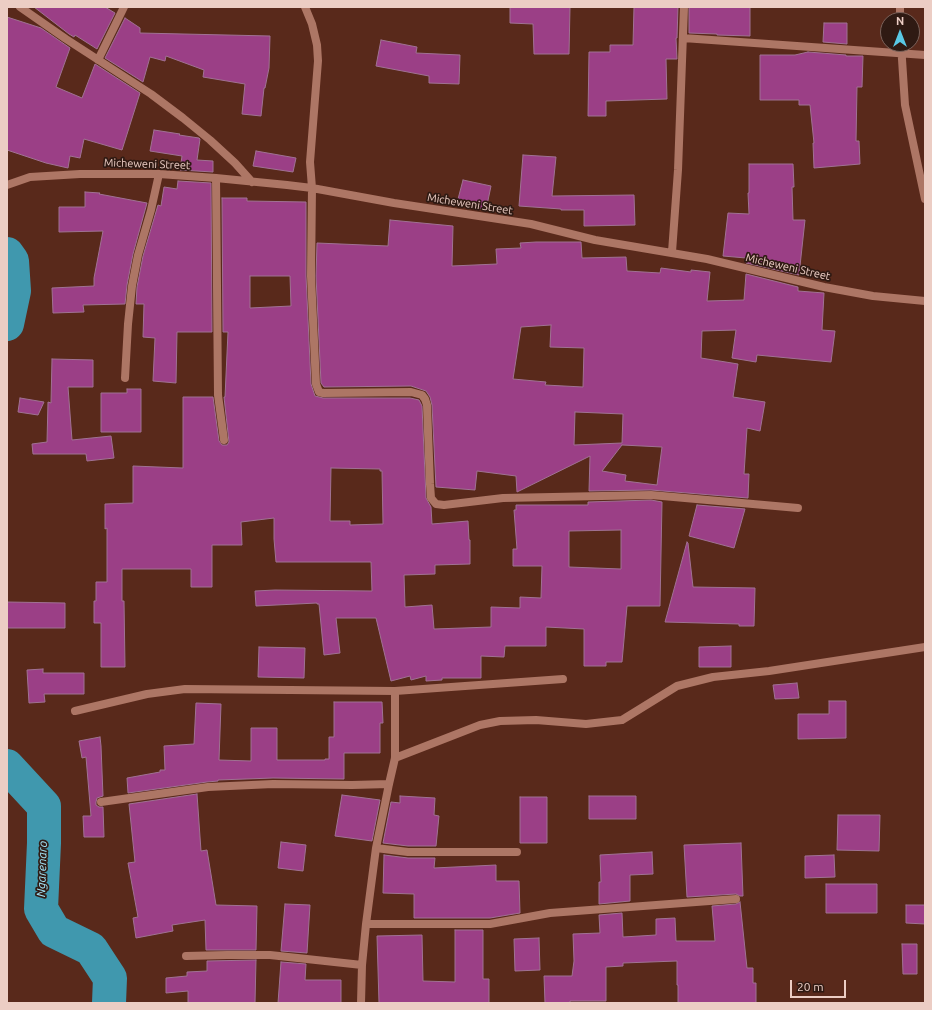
<!DOCTYPE html>
<html>
<head>
<meta charset="utf-8">
<style>
	body { margin:0 }
	#map { position:relative; width:932px; height:1010px; overflow:hidden; background:#59291b; font-family:Ubuntu,sans-serif }
	canvas { display:block }
	.frame { position:absolute; inset:0; border:8px solid #eccdc4; pointer-events:none }
	.north { position:absolute; left:880px; top:12px; width:40px; height:40px; box-sizing:border-box; background:#2f1a13; border:1px solid #7b625a; border-radius:50%; rotate:0deg; font-size:11px; font-weight:700; line-height:16px; text-align:center; color:#eccdc4 }
	.north::after { content:''; display:block; margin:auto; width:14px; height:18px; background:#59c8e5; clip-path:polygon(50% 0,100% 100%,50% 72%,0 100%) }
	.scale { position:absolute; left:790px; top:980px; width:56px; height:18px; box-sizing:border-box; border:2px solid #eccdc4; border-top:0; padding-left:5px; font-size:12px; line-height:14px; white-space:nowrap; color:#eccdc4; -webkit-text-stroke:3px #2f1a13; paint-order:stroke }
</style>
</head>
<body>
<div id="map">
<canvas width="932" height="1010"></canvas>
<div class="frame"></div>
<div class="north">N</div>
<div class="scale">20 m</div>
</div>
<script>
const c = document.querySelector('canvas').getContext('2d');
c.lineJoin = 'round';
function shape(rows) {
  const path = new Path2D();
  for (const r of rows) {
    path.moveTo(r[0], r[1]);
    for (let i = 2; i < r.length; i += 2) path.lineTo(r[i], r[i + 1]);
  }
  return path;
}
function trace(path, color, width, dash) {
  c.strokeStyle = color;
  c.lineWidth = width;
  c.lineCap = dash ? 'butt' : 'round';
  c.setLineDash(dash || []);
  c.stroke(path);
}
function fill(path, color) {
  c.fillStyle = color;
  c.fill(path, 'evenodd');
}
function label(font, color, halo, rows, align = 'center') {
  c.font = font + ' Ubuntu,sans-serif';
  c.lineWidth = 3.5;
  c.setLineDash([]);
  c.textBaseline = 'middle';
  c.strokeStyle = halo;
  c.fillStyle = color;
  for (const [text, x, y, turn = 0] of rows) {
    c.save();
    c.translate(x, y);
    c.rotate((+turn || 0) * Math.PI / 180);
    c.textAlign = isNaN(turn) ? turn : align;
    if (halo) c.strokeText(text, 0, 0);
    c.fillText(text, 0, 0);
    c.restore();
  }
}
trace(shape([
	[7,254,12,261,14,291,7,324],
	[7,766,44,806,44,843,41,909,54,931,91,949,110,978,109,1003]
]), '#4098ae', 34);
const building = shape([
	[34,7,105,7,115,13,97,49,75,35,74,37,69,34,34,7],
	[510,7,570,7,569,54,534,54,533,24,510,23,510,7],
	[634,7,678,7,677,38,676,38,677,59,666,59,667,99,606,101,606,116,588,116,589,52,610,52,610,45,633,45,634,7],
	[689,7,750,7,750,36,717,35,717,34,689,33,689,7],
	[7,17,41,28,70,48,56,87,82,98,95,64,140,93,122,150,84,139,80,158,70,156,68,168,46,163,7,150,7,17],
	[125,18,140,28,140,33,270,36,269,68,265,88,264,88,261,116,242,114,245,84,203,77,204,70,166,56,165,61,150,57,143,82,105,58,125,18],
	[824,23,847,23,847,44,823,42,824,23],
	[381,40,417,47,416,53,460,55,459,84,429,83,429,76,376,66,381,40],
	[808,52,846,55,846,56,863,56,862,87,857,87,856,141,859,141,860,164,814,168,813,143,814,143,810,105,799,105,799,100,760,100,760,55,795,55,808,52],
	[154,130,180,134,179,135,199,138,200,139,197,160,213,161,213,172,180,170,182,156,150,151,154,130],
	[256,151,296,158,293,172,253,166,256,151],
	[523,155,556,157,552,196,634,195,635,225,584,226,584,210,561,210,561,209,519,206,523,155],
	[749,164,793,164,794,187,792,187,793,220,805,220,799,275,746,263,746,258,723,256,728,213,749,214,748,193,749,193,749,164],
	[463,180,491,186,486,210,457,203,463,180],
	[178,181,211,183,212,332,177,332,176,383,153,381,155,338,143,337,144,304,136,304,137,287,143,256,158,205,161,206,164,187,177,189,178,181],
	[85,192,100,193,99,194,147,203,133,254,127,285,125,304,83,305,84,312,53,313,52,288,94,286,94,278,103,231,59,232,59,207,85,207,85,192],
	[222,198,247,198,247,201,306,202,306,276,311,384,315,396,323,398,410,398,419,400,422,406,426,498,431,507,432,524,468,521,469,540,470,540,470,564,435,565,435,574,404,575,405,607,432,605,434,629,491,627,491,607,520,608,520,597,541,598,542,566,513,566,513,549,517,549,514,510,516,510,516,505,588,505,588,502,651,500,662,502,660,606,627,606,622,662,606,662,606,666,584,666,584,629,546,627,546,646,505,646,504,657,481,656,481,678,442,678,442,680,426,681,426,676,411,680,410,676,391,681,376,618,336,618,340,653,324,655,319,604,317,604,317,603,256,606,255,591,275,590,372,591,371,562,276,562,274,539,274,518,241,522,242,545,212,545,212,587,191,587,191,569,122,569,122,601,124,601,125,667,101,667,101,623,94,623,94,601,96,601,96,582,107,582,107,528,105,529,105,504,133,503,133,466,183,468,183,397,213,397,219,441,222,445,227,445,229,442,224,397,225,397,228,332,223,332,222,198],
	[250,276,290,276,291,306,250,308,250,276],
	[331,468,380,469,380,471,382,471,383,524,350,525,350,521,330,521,331,468],
	[621,530,621,569,569,567,569,531,621,530],
	[390,220,453,226,452,266,497,264,496,249,521,248,520,243,536,242,581,242,582,258,626,257,627,271,660,273,661,268,691,272,691,270,710,272,707,301,744,300,746,274,798,287,798,291,824,293,822,330,835,331,831,362,757,355,756,362,732,358,736,330,702,331,701,358,738,364,733,397,765,402,760,431,747,428,744,474,749,474,748,498,651,490,589,491,590,456,517,492,516,476,477,471,475,490,436,487,432,405,430,397,426,391,411,386,324,387,321,383,316,276,317,243,388,246,390,220],
	[551,325,550,347,584,348,583,387,545,385,546,382,513,379,521,327,551,325],
	[575,412,623,414,622,443,574,445,575,412],
	[622,445,662,447,657,485,625,481,626,475,602,471,622,445],
	[52,359,93,360,93,387,68,387,72,440,111,436,114,458,87,461,86,454,33,454,32,444,47,442,48,402,51,403,52,359],
	[127,389,141,389,141,432,101,432,101,393,127,393,127,389],
	[20,398,44,402,38,415,18,412,20,398],
	[697,505,745,509,734,548,689,536,697,505],
	[687,542,688,543,693,587,755,588,754,626,739,626,739,624,665,622,687,542],
	[7,602,65,603,65,628,7,628,7,602],
	[731,646,731,667,699,667,699,647,731,646],
	[259,647,305,648,304,678,258,677,259,647],
	[43,669,43,673,84,673,84,694,44,694,45,702,29,703,27,670,43,669],
	[797,683,799,698,775,699,773,685,797,683],
	[829,701,846,701,846,738,798,739,798,714,829,714,829,701],
	[334,702,382,702,383,723,380,723,380,753,344,753,344,779,273,778,218,780,218,781,207,782,128,793,127,778,160,772,160,770,165,770,164,746,194,744,196,703,221,704,219,760,251,761,251,728,277,728,277,760,325,760,325,759,329,759,329,737,334,737,334,702],
	[100,737,101,746,103,796,97,798,96,802,96,805,99,807,103,807,104,837,84,837,83,816,91,816,86,757,82,758,79,741,100,737],
	[197,794,201,851,207,850,216,905,257,906,256,950,206,950,205,920,172,925,173,931,136,938,133,918,138,917,128,863,135,862,129,804,197,794],
	[342,795,380,800,372,841,335,836,342,795],
	[400,796,435,798,434,815,439,816,436,846,408,846,383,843,391,802,400,803,400,796],
	[589,796,636,796,636,819,589,819,589,796],
	[520,797,547,797,547,843,520,843,520,797],
	[838,815,880,815,879,851,837,850,838,815],
	[281,842,306,845,303,871,278,868,281,842],
	[741,843,743,896,740,896,736,894,687,897,684,845,741,843],
	[652,852,653,874,630,875,630,901,599,904,599,882,601,882,600,855,652,852],
	[384,855,408,858,435,858,434,868,496,865,496,881,519,881,520,913,490,918,414,918,414,894,383,893,384,855],
	[834,855,835,877,805,878,805,856,834,855],
	[826,884,877,884,877,913,826,913,826,884],
	[740,902,747,968,753,968,753,983,756,983,756,1003,678,1003,678,985,677,985,677,961,623,963,623,966,606,967,606,1001,570,1001,570,1003,545,1003,544,976,572,976,574,961,573,934,600,933,599,915,622,913,623,937,656,935,656,919,675,918,676,941,715,941,712,906,736,904,740,902],
	[285,904,310,905,307,953,281,951,285,904],
	[906,905,925,905,925,924,906,923,906,905],
	[455,930,483,930,483,979,489,979,489,1003,379,1003,377,936,422,935,423,981,455,982,455,930],
	[539,938,540,970,515,971,514,939,539,938],
	[902,944,917,944,917,974,903,974,902,944],
	[256,960,255,1003,188,1003,188,991,166,993,166,978,187,976,187,972,207,971,207,961,256,960],
	[281,962,306,964,305,980,341,980,341,1003,278,1003,281,962]
]);
fill(building, '#9b3f86');
trace(building, '#a07293', 1);
trace(shape([
	[20,7,66,39,151,94,183,118,210,140,235,163,252,182],
	[305,7,312,24,317,45,318,61,310,162,312,188,311,276,316,384,319,392,323,393,411,392,422,395,425,399,427,405,430,484,431,498,436,504,444,505,503,498,651,495,798,508],
	[900,7,900,20],
	[683,38,925,55],
	[901,44,905,105,925,199],
	[98,60,124,7],
	[216,178,218,395,224,440],
	[7,185,30,177,80,174,159,174,216,178,287,185,312,188,394,203,531,224,595,240,707,259,824,287,873,296,925,301],
	[672,252,678,170,684,7],
	[125,378,128,324,132,286,138,255,151,210,159,174],
	[75,711,147,694,185,689,395,691,563,679],
	[395,758,480,725,500,721,536,720,586,724,622,720,677,686,713,677,769,671,925,647],
	[101,802,208,787,273,784,352,785,389,784],
	[376,848,408,852,517,852],
	[366,924,490,924,550,913,736,899],
	[186,956,227,955,270,955,362,965],
	[361,1003,362,965,366,924,376,848,389,784,395,758,395,691]
]), '#ad7665', 8);
label('11px', '#eccdc4', '#2f1a13', [
	["Micheweni Street",147,164,2],
	["Micheweni Street",470,204,9],
	["Micheweni Street",788,267,13]
]);
label('italic 12px', '#a2e5f8', '#2f1a13', [
	["Ngarenaro",42,869,-88]
]);
</script>
</body>
</html>
